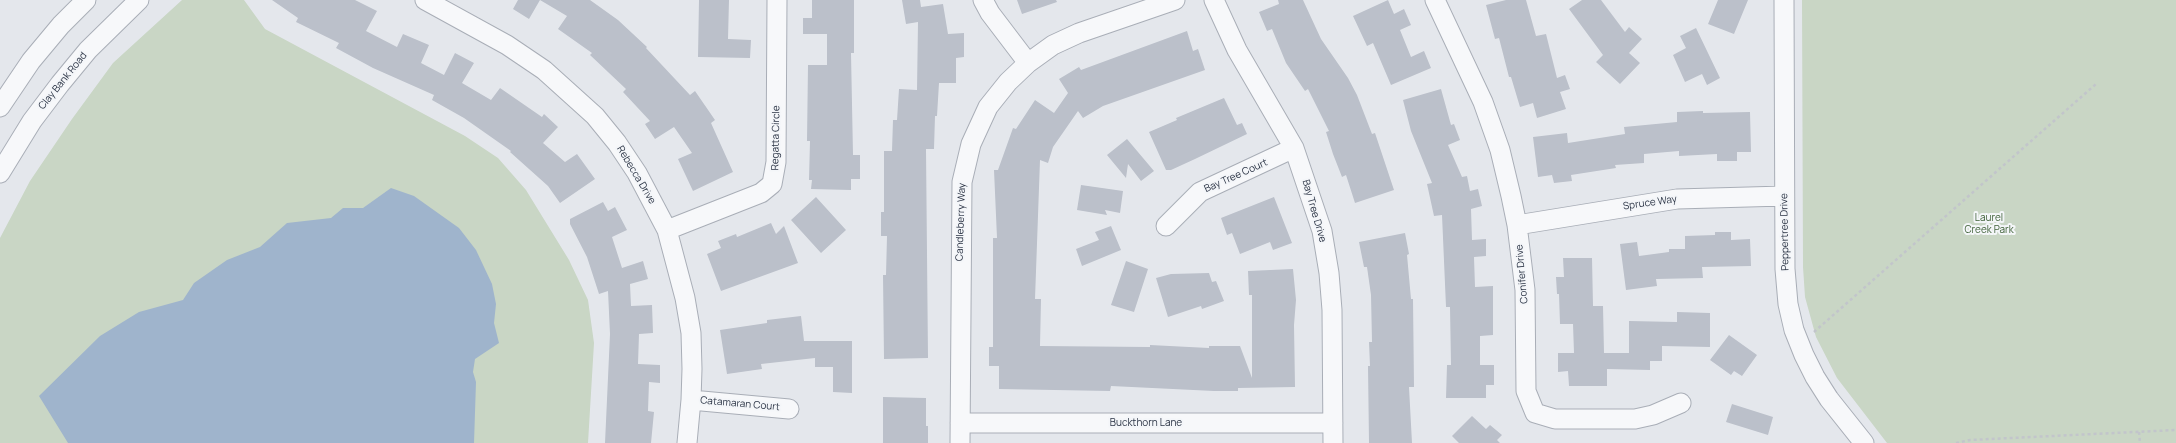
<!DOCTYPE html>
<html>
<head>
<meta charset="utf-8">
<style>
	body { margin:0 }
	canvas { display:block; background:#e4e7ec }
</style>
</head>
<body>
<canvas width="2176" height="443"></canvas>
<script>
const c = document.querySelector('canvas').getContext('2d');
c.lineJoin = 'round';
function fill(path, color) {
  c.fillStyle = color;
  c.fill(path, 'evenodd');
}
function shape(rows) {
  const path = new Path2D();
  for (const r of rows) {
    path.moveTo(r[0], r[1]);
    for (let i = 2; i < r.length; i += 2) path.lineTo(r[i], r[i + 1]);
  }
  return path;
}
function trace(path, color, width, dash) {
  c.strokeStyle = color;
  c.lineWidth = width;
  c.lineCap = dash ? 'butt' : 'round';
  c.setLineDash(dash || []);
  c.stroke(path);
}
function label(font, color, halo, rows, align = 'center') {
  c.font = font + ' Manrope,sans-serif';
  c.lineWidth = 4;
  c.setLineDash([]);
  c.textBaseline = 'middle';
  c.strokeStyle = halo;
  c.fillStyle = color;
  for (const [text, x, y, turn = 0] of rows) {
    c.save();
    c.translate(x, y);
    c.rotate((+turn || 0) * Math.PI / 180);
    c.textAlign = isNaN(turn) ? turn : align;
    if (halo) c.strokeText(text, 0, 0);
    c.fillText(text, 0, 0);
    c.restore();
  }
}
fill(shape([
	[182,0,244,0,265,29,465,136,498,158,526,190,569,260,588,300,594,343,588,443,0,443,0,238,30,181,72,119,113,63],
	[1802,0,2176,0,2176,443,1887,443,1837,378,1816,337,1805,297,1803,267]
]), '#c9d6c5');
fill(shape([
	[391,188,414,196,459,228,476,250,492,284,496,304,494,323,499,343,475,359,473,372,476,382,474,443,68,443,39,396,100,336,139,312,183,300,194,283,227,260,260,247,287,223,331,218,343,208,363,208]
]), '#9fb4cc');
fill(shape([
	[272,0,355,0,377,11,366,31,397,47,403,34,429,45,421,63,444,75,455,53,474,63,462,83,491,100,500,88,542,117,544,114,558,127,543,143,565,162,577,154,595,179,560,203,548,186,510,152,511,151,464,118,432,100,434,95,373,68,336,48,339,43,296,22,298,18],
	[518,0,590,0,618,20,647,47,646,48,690,95,695,91,715,120,711,123,733,172,693,191,678,159,692,153,674,127,655,139,645,124,650,121,623,92,626,89,590,55,592,53,558,29,567,16,540,0,529,19,513,9],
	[699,0,729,0,728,39,751,40,750,58,698,57],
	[812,0,854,0,854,53,851,53,853,155,860,155,860,179,851,179,851,190,811,189,812,180,809,180,810,141,807,141,808,65,827,65,827,34,803,34,803,18,812,18],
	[902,0,920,0,921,7,943,4,948,34,964,33,964,57,956,58,956,83,939,83,937,116,935,116,934,149,926,149,928,358,884,359,883,275,886,275,887,236,881,236,881,212,884,212,884,151,892,151,893,120,897,120,899,89,917,90,918,22,906,24],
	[1017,0,1056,0,1057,2,1022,14],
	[1278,0,1303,0,1321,39,1348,78,1357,95,1372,134,1375,133,1394,190,1355,203,1346,175,1342,177,1333,154,1326,132,1329,131,1308,89,1305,91,1286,63,1272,29,1267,31,1259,12,1279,4],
	[1388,0,1394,14,1404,9,1411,25,1400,30,1411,57,1424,51,1431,68,1391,85,1373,43,1367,46,1353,16],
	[1506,0,1526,0,1536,36,1546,34,1557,78,1565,75,1570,89,1560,92,1566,109,1537,118,1533,103,1520,107,1511,77,1509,77,1499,38,1495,39,1486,5],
	[1582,0,1601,0,1625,32,1629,27,1642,39,1629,53,1640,63,1620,84,1596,62,1603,55,1569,9],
	[1718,0,1748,0,1734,34,1708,24],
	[1696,28,1720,78,1707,85,1702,74,1685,82,1673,55,1686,48,1680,36],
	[1187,31,1193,51,1198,49,1205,70,1103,106,1083,118,1078,111,1053,147,1048,163,1040,160,1035,299,1041,299,1040,346,1150,347,1150,345,1209,348,1209,346,1240,346,1252,378,1252,295,1249,295,1248,271,1293,269,1296,300,1294,325,1295,387,1238,388,1238,391,1214,391,1111,386,1110,391,999,389,999,366,989,366,989,347,993,347,993,238,997,238,994,170,998,170,1013,128,1016,129,1035,100,1054,113,1068,93,1059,79,1079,67,1081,70],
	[1441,89,1451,125,1454,124,1460,140,1448,145,1462,177,1467,176,1470,191,1478,189,1482,206,1471,209,1472,240,1486,239,1486,256,1474,257,1475,287,1493,286,1493,335,1480,336,1480,365,1494,365,1494,385,1486,385,1486,398,1446,398,1447,365,1451,365,1450,307,1446,307,1442,215,1434,216,1427,184,1432,183,1411,131,1403,100],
	[1224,98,1237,125,1242,123,1247,134,1195,159,1171,170,1166,170,1149,132,1177,120,1176,118],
	[1703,111,1703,113,1750,112,1751,152,1737,152,1737,161,1717,161,1717,154,1679,156,1679,151,1644,154,1644,163,1615,165,1616,168,1571,175,1572,181,1554,183,1552,175,1538,177,1533,137,1567,133,1568,143,1625,134,1624,127,1677,122,1677,112],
	[1127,139,1154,171,1141,181,1128,164,1126,178,1107,155],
	[1081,185,1123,191,1120,213,1105,210,1107,215,1077,210],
	[816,197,846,230,821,253,791,220],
	[1274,197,1292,243,1273,250,1270,242,1240,254,1232,233,1227,235,1221,218],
	[603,202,608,211,615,207,627,230,612,237,622,268,643,261,648,279,630,284,631,306,652,305,653,333,639,334,638,364,660,365,660,383,649,382,648,411,654,412,651,443,605,443,610,334,608,291,599,294,587,257,570,224,570,219],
	[771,223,776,234,784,226,798,263,721,291,707,254,721,248,718,241,736,234,737,237],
	[1111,226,1121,250,1082,266,1076,249,1099,240,1095,232],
	[1715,232,1731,232,1731,240,1750,239,1751,266,1702,267,1703,278,1656,279,1657,286,1626,290,1620,244,1637,242,1639,256,1669,252,1669,249,1685,249,1685,236,1715,235],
	[1405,233,1409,254,1407,255,1411,299,1413,299,1414,387,1409,387,1412,443,1369,443,1368,366,1370,366,1369,342,1372,342,1371,295,1367,267,1364,267,1359,242],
	[1563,258,1592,258,1593,306,1603,306,1604,353,1629,353,1629,321,1677,322,1677,312,1710,313,1710,347,1662,346,1662,361,1650,361,1650,370,1607,369,1607,386,1569,386,1568,371,1558,372,1558,353,1574,353,1573,324,1560,324,1559,294,1557,294,1556,277,1564,277],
	[1126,261,1148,269,1134,312,1111,305],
	[1209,273,1212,282,1216,281,1224,301,1202,309,1201,306,1168,317,1156,278,1171,274],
	[801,316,804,341,852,341,852,393,833,392,833,367,815,367,815,358,761,364,762,369,727,374,720,330,767,323,767,320],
	[1729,335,1757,355,1742,376,1734,371,1731,375,1710,360],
	[883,397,926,398,926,426,928,426,928,443,883,443],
	[1732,404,1773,417,1768,435,1726,422],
	[1472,416,1486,429,1490,425,1502,435,1497,440,1500,443,1459,443,1452,436]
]), '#bbc0ca');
const minor = shape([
	[425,0,507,45,544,70,595,116,617,143,637,173,667,230,685,298,691,333,692,369,691,400,687,443],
	[983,0,990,13,1028,63],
	[1214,0,1237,50,1294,148,1322,231,1329,273,1332,310,1333,443],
	[1435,0,1483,102,1500,150,1511,196,1517,225,1525,290,1526,391,1535,413,1555,419,1635,419,1653,415,1681,403],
	[1784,0,1785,269,1788,304,1794,330,1804,355,1815,377,1829,399,1864,443],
	[0,107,31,61,61,25,86,0],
	[0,173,32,121,60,84,88,50,139,0],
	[1517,225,1677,199,1784,196],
	[1166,226,1200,192,1294,148],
	[667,230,761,193,772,184,776,162,777,0],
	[691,400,789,409],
	[960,423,1333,423],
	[960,443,962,182,971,144,988,107,1008,82,1028,63,1053,45,1079,33,1175,0]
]);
trace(minor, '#a9aeb7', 21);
trace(shape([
	[1814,332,2096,84],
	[2139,432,2140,443],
	[1956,443,1970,440,2176,430]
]), '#c2c5cb', 2.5, [3, 3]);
trace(minor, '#f7f8fa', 19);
label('10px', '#2b3445', '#f4f6f9', [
	["Clay Bank Road",63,81,-51],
	["Regatta Circle",776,138,-89],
	["Rebecca Drive",636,175,59],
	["Bay Tree Court",1236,176,-24],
	["Spruce Way",1650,203,-8],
	["Bay Tree Drive",1314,211,74],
	["Candleberry Way",961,222,-88],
	["Peppertree Drive",1785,232,-91],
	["Conifer Drive",1522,274,-95],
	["Catamaran Court",740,404,5],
	["Buckthorn Lane",1146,423]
]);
label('10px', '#3f6138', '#f4f6f9', [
	["Laurel",1989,218],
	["Creek Park",1989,230]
]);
</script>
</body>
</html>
